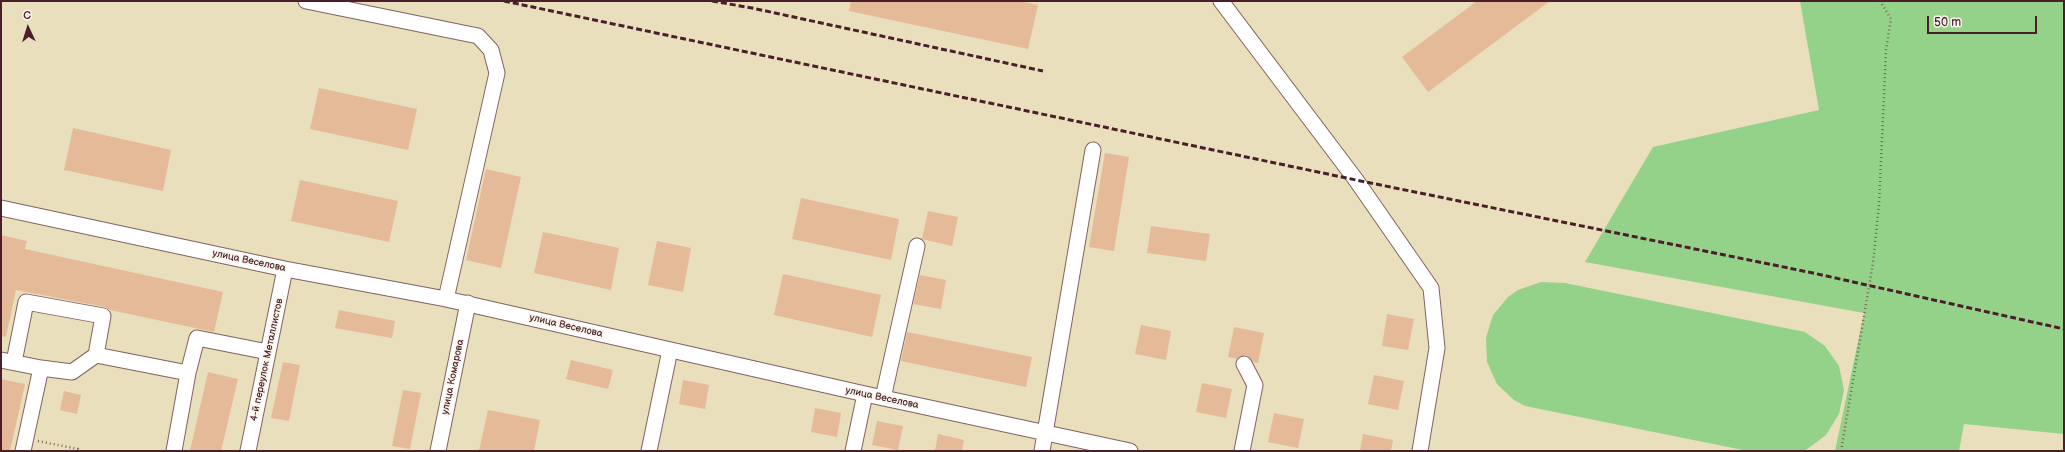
<!DOCTYPE html>
<html>
<head>
<meta charset="utf-8">
<style>
	body { margin:0 }
	#map { position:relative; width:2065px; height:452px; overflow:hidden; background:#eadfbc; font-family:"Balsamiq Sans",sans-serif }
	canvas { display:block }
	.frame { position:absolute; inset:0; border:2px solid #4a1f2b; pointer-events:none }
	.north { position:absolute; left:8px; top:8px; width:40px; height:40px; -webkit-text-stroke:3px #fbf7ec; paint-order:stroke; rotate:356deg; font-size:11px; font-weight:700; line-height:16px; text-align:center; color:#4a1f2b }
	.north::after { content:''; display:block; margin:auto; width:14px; height:18px; background:#4a1f2b; clip-path:polygon(50% 0,100% 100%,50% 72%,0 100%) }
	.scale { position:absolute; left:1927px; top:16px; width:110px; height:18px; box-sizing:border-box; border:2px solid #4a1f2b; border-top:0; padding-left:5px; font-size:12px; line-height:14px; white-space:nowrap; color:#4a1f2b; -webkit-text-stroke:3px #fbf7ec; paint-order:stroke }
</style>
</head>
<body>
<div id="map">
<canvas width="2065" height="452"></canvas>
<div class="frame"></div>
<div class="north">С</div>
<div class="scale">50 m</div>
</div>
<script>
const c = document.querySelector('canvas').getContext('2d');
c.lineJoin = 'round';
function fill(path, color) {
  c.fillStyle = color;
  c.fill(path, 'evenodd');
}
function shape(rows) {
  const path = new Path2D();
  for (const r of rows) {
    path.moveTo(r[0], r[1]);
    for (let i = 2; i < r.length; i += 2) path.lineTo(r[i], r[i + 1]);
  }
  return path;
}
function trace(path, color, width, dash) {
  c.strokeStyle = color;
  c.lineWidth = width;
  c.lineCap = dash ? 'butt' : 'round';
  c.setLineDash(dash || []);
  c.stroke(path);
}
function label(font, color, halo, rows, align = 'center') {
  c.font = font + ' "Balsamiq Sans",sans-serif';
  c.lineWidth = 3.5;
  c.setLineDash([]);
  c.textBaseline = 'middle';
  c.strokeStyle = halo;
  c.fillStyle = color;
  for (const [text, x, y, turn = 0] of rows) {
    c.save();
    c.translate(x, y);
    c.rotate((+turn || 0) * Math.PI / 180);
    c.textAlign = isNaN(turn) ? turn : align;
    if (halo) c.strokeText(text, 0, 0);
    c.fillText(text, 0, 0);
    c.restore();
  }
}
fill(shape([
	[1800,1,2064,1,2064,434,1964,424,1959,451,1835,451,1864,313,1585,262,1653,147,1819,110],
	[1541,282,1565,283,1805,332,1825,346,1839,366,1844,390,1839,414,1826,435,1806,450,1748,451,1525,406,1514,400,1497,384,1487,362,1486,338,1493,315,1508,297,1518,290]
]), '#93d288');
fill(shape([
	[851,1,1020,1,1038,5,1028,49,849,11],
	[1477,1,1550,1,1428,92,1402,57],
	[319,88,417,109,408,150,310,129],
	[73,128,171,150,163,191,64,170],
	[1105,153,1129,157,1114,251,1089,247],
	[486,169,521,177,501,268,466,260],
	[300,180,398,201,389,242,291,221],
	[801,198,899,219,891,260,792,239],
	[928,211,958,217,952,246,922,239],
	[1151,226,1210,234,1206,261,1147,253],
	[543,232,619,248,611,290,534,273],
	[1,235,27,241,25,249,223,292,214,332,110,310,105,307,16,290,6,337,1,336],
	[657,241,691,248,683,292,648,285],
	[783,274,881,295,872,337,774,315],
	[920,275,946,280,941,309,913,304],
	[339,310,395,321,392,338,335,328],
	[1387,314,1414,319,1408,350,1382,346],
	[1141,325,1171,331,1166,360,1135,354],
	[1234,327,1264,333,1258,363,1253,362,1249,357,1245,355,1237,359,1228,357],
	[907,332,1032,357,1026,387,901,361],
	[571,360,613,370,608,389,566,379],
	[283,362,300,365,289,421,271,418],
	[208,372,238,379,221,451,190,451],
	[1374,375,1404,381,1398,410,1368,404],
	[1,379,25,384,10,451,1,451],
	[683,380,709,385,705,409,679,404],
	[1202,383,1232,389,1226,418,1196,412],
	[403,390,421,393,410,449,392,446],
	[64,391,81,395,77,414,60,410],
	[815,408,841,413,837,437,811,432],
	[488,410,540,420,534,451,479,451],
	[1274,413,1304,419,1298,448,1268,442],
	[877,421,903,426,898,450,872,445],
	[938,434,964,440,962,451,935,451],
	[1363,434,1393,440,1391,451,1360,451]
]), '#e4ba98');
const minor = shape([
	[306,1,478,36,491,50,497,73,446,299],
	[1221,1,1356,180,1431,288,1437,348,1420,451],
	[1,208,285,269,446,299,865,394,1130,451],
	[1,360,41,368,23,451],
	[14,362,26,302,103,316,96,355,188,373,174,451],
	[41,368,72,372,96,355],
	[188,373,197,338,268,352],
	[883,398,917,246],
	[248,451,285,269],
	[438,451,468,303],
	[649,451,670,350],
	[853,451,865,394],
	[1042,451,1093,150],
	[1242,451,1255,385,1244,364]
]);
trace(minor, '#82625e', 17);
trace(shape([
	[38,441,78,449,78,451],
	[1841,451,1873,263,1879,205,1886,50,1891,19,1880,1]
]), '#82625e', 2.5, [1, 3]);
trace(minor, '#fff', 15);
trace(shape([
	[504,1,1356,180,1813,273,2064,329],
	[712,1,752,8,1043,71]
]), '#4a1f2b', 3, [6, 3]);
label('10px', '#4a1f2b', '#fbf7ec', [
	["улица Веселова",249,261,12],
	["улица Веселова",566,326,13],
	["4-й переулок Металлистов",267,360,-78],
	["улица Комарова",453,377,-78],
	["улица Веселова",882,398,12]
]);
</script>
</body>
</html>
